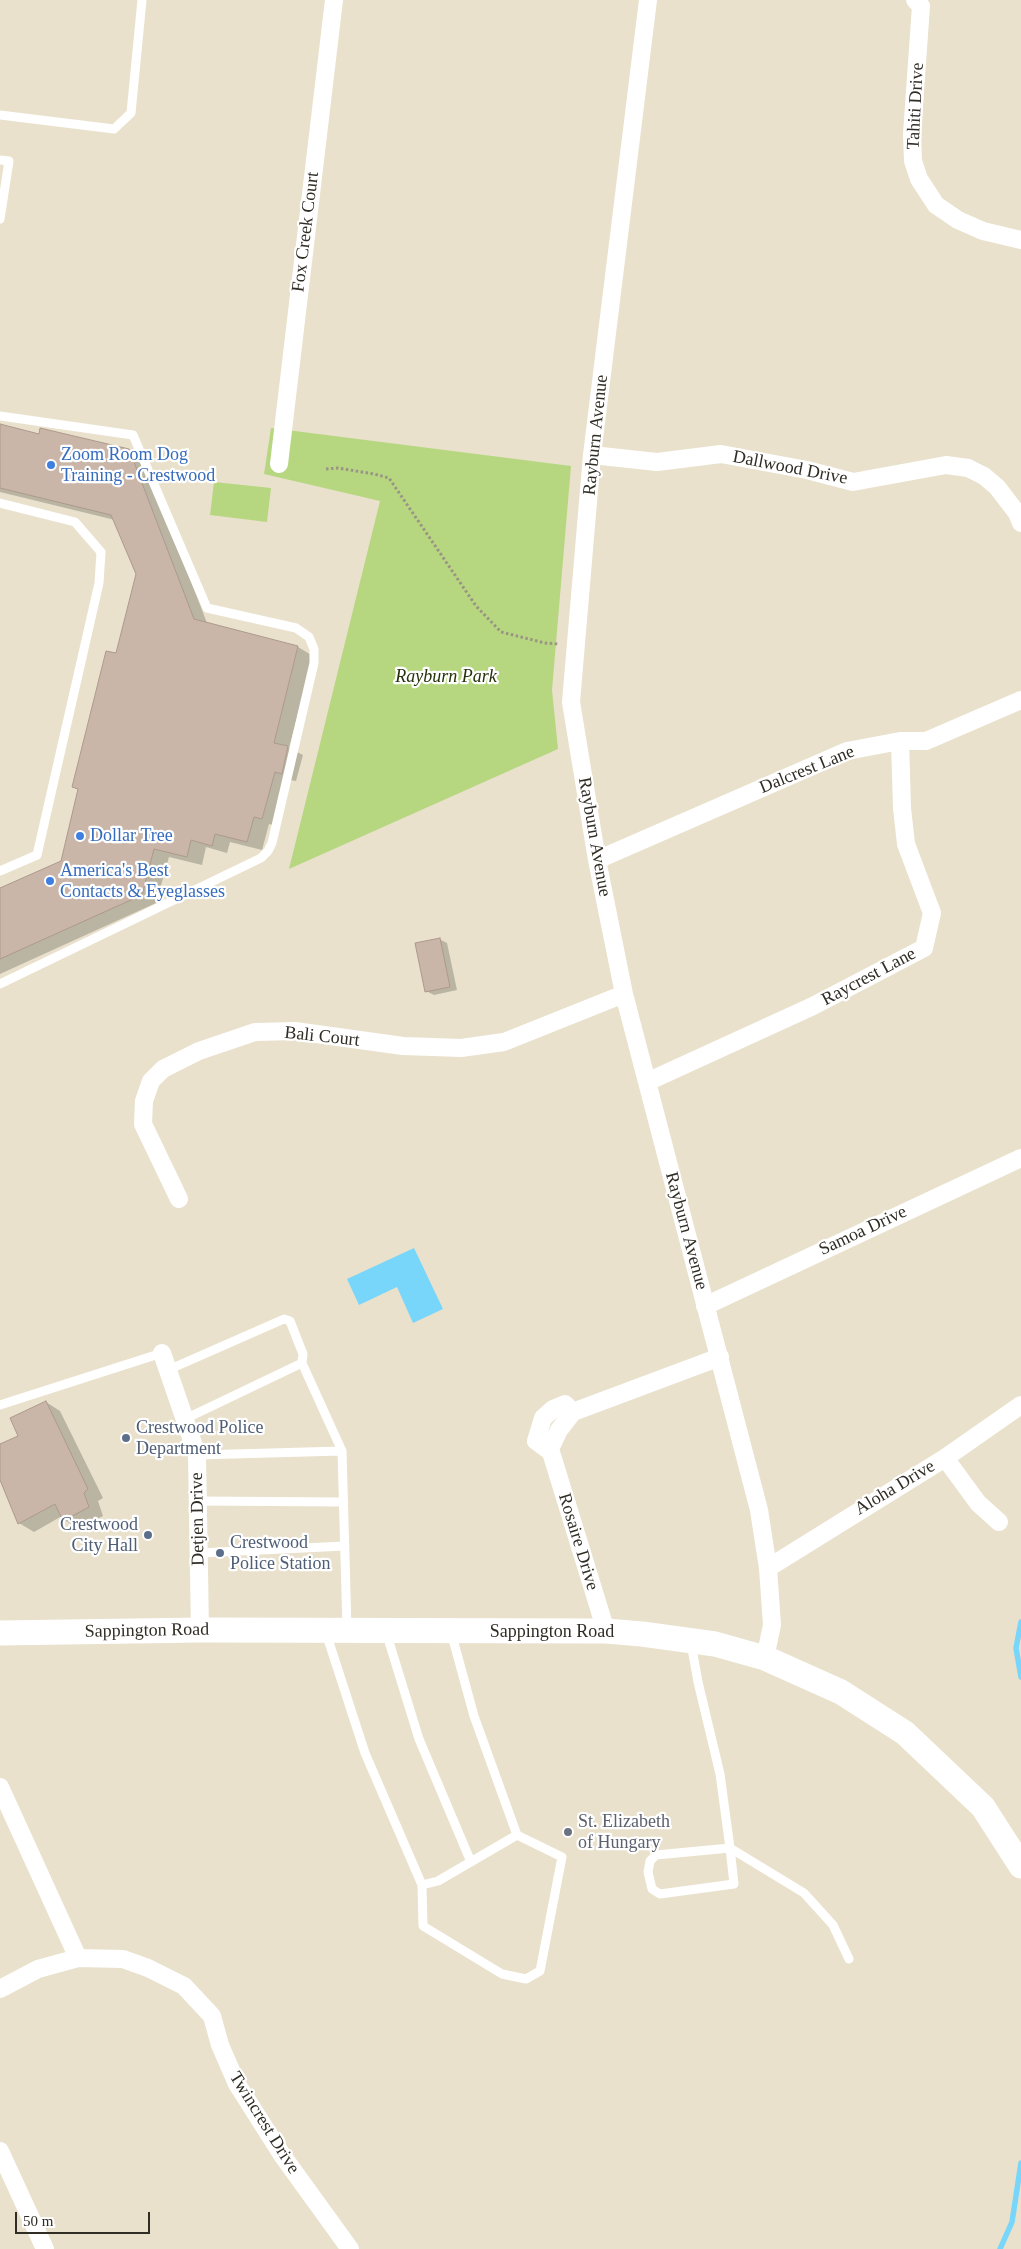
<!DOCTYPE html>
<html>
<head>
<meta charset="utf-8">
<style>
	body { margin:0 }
	#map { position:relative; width:1021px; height:2249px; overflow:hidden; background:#e9e1cc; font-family:"Times New Roman",serif }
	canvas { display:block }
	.scale { position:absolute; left:15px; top:2212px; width:135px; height:22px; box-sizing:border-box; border:2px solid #302d25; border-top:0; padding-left:6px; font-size:15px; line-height:18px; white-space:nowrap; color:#302d25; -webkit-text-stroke:4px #fff; paint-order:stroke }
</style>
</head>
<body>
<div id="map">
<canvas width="1021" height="2249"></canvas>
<div class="scale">50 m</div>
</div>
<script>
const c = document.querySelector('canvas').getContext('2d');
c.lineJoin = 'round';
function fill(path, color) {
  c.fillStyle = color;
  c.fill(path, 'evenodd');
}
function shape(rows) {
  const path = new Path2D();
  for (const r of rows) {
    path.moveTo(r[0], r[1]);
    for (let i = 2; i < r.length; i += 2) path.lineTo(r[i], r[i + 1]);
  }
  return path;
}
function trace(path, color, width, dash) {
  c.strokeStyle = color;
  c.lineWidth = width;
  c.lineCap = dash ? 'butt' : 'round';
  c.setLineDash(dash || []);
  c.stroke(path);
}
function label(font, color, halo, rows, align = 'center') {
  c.font = font + ' "Times New Roman",serif';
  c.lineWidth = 4.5;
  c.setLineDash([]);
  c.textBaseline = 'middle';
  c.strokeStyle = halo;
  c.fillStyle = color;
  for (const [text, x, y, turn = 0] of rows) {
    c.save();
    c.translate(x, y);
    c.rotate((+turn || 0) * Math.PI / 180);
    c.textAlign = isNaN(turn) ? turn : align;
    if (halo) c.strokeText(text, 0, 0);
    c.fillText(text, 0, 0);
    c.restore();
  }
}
fill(shape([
	[271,428,571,466,552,690,558,749,289,869,380,501,264,474],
	[214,482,271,488,267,522,210,515]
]), '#b6d780');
fill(shape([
	[414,1248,443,1309,413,1323,397,1287,359,1305,347,1279]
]), '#78d6fa');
fill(shape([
	[0,425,39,435,129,450,144,459,207,623,298,647,313,656,289,748,303,755,296,781,290,780,277,826,269,824,262,850,230,842,227,853,206,847,202,865,169,857,156,903,0,974,0,889,62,862,79,790,74,787,116,655,138,574,115,520,0,492],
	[439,939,447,943,457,990,434,995,426,991],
	[46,1402,60,1411,103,1498,98,1501,103,1516,79,1528,64,1520,62,1516,34,1532,19,1523,0,1476,0,1446,19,1437]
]), '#0003');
trace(shape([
	[1021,1622,1016,1648,1021,1677],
	[1000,2249,1012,2222,1021,2163]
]), '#78d6fa', 5.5);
const building = shape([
	[0,424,39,434,40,428,129,449,194,619,298,646,274,743,288,746,282,774,275,772,262,819,254,817,247,842,215,834,212,846,191,840,187,857,154,849,142,895,0,959,0,888,61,861,78,789,72,787,106,651,116,653,136,574,111,515,0,488,0,424],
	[440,938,450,987,425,992,415,943,440,938],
	[46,1401,88,1489,84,1493,89,1507,63,1521,55,1504,18,1524,0,1480,0,1444,18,1436,10,1418,46,1401]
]);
fill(building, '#cab6a9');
trace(building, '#ac998d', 1);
trace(shape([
	[326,469,338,468,374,474,389,478,476,606,501,632,545,643,559,644]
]), '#9a9484', 3, [2.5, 2.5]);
trace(shape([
	[0,115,114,129,131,113,142,0],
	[0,160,9,161,0,219],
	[0,416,133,435,207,608,296,628,309,637,314,649,314,663,272,843,268,851,261,858,0,984],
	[0,503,75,522,101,552,99,583,37,855,0,871],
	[168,1370,284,1319,290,1321,303,1354,302,1363,342,1451,347,1629],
	[0,1405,162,1353],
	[185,1419,302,1363],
	[197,1455,342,1451],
	[198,1501,343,1502],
	[199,1553,345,1546],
	[386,1632,419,1739,471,1862],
	[326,1633,365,1753,422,1885,423,1926,502,1974,526,1979,540,1971,562,1857,517,1835,474,1716,451,1632],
	[691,1643,698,1682,720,1774,730,1848,804,1893,833,1925,849,1959],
	[730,1848,734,1884,660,1894,652,1889,648,1872,650,1861,656,1855,730,1848],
	[422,1885,438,1881,517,1835]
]), '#fff', 9);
trace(shape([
	[648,0,592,455,571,702,597,860,624,994,759,1510,768,1568,772,1625,765,1658],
	[915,0,921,6,912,134,913,161,919,179,936,205,958,220,983,231,1021,240],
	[592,455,657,462,721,454,807,470,853,482,946,465,968,468,984,476,997,487,1017,513,1021,523],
	[279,464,334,0],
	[597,860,847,751,900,741,926,741,1021,700],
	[647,1082,813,1006,924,948,932,913,906,844,902,808,900,741],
	[179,1199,143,1124,144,1101,151,1081,163,1069,199,1051,255,1032,295,1031,403,1046,461,1048,504,1042,624,994],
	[705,1306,1021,1158],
	[162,1353,197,1455,200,1630],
	[551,1452,536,1441,543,1418,553,1409,565,1404,573,1412],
	[945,1458,978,1503,999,1522],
	[768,1568,945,1458,1021,1405],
	[606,1631,550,1449,559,1430,573,1412,720,1357],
	[0,1787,78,1958,38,1969,0,1989],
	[78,1958,123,1959,148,1968,184,1986,212,2016,220,2045,237,2084,282,2155,350,2249],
	[0,2151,45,2249]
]), '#fff', 18);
trace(shape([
	[0,1633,200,1630,606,1631,642,1634,715,1644,765,1658,841,1692,905,1733,983,1807,1021,1866]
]), '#fff', 25);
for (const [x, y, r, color] of [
	[51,465,5,"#3f7fe0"],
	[80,836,5,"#3f7fe0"],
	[50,881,5,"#3f7fe0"],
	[126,1438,5,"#5c6f8a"],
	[148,1535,5,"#5c6f8a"],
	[220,1553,5,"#5c6f8a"],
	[568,1832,5,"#6b7280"]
]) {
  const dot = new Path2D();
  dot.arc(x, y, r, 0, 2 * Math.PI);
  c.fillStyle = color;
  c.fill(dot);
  trace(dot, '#fff', 2);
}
label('18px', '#302d25', '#fff', [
	["Tahiti Drive",916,106,-87],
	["Fox Creek Court",306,232,-83],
	["Rayburn Avenue",596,435,-84],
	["Dallwood Drive",790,468,11],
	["Dalcrest Lane",807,770,-22],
	["Rayburn Avenue",594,837,80],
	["Raycrest Lane",869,977,-28],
	["Bali Court",322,1037,6],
	["Rayburn Avenue",686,1231,75],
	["Samoa Drive",863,1231,-25],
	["Aloha Drive",895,1488,-31],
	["Detjen Drive",198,1519,-91],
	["Rosaire Drive",578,1542,73],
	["Sappington Road",147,1631,-1],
	["Sappington Road",552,1632],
	["Twincrest Drive",264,2123,58]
]);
label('18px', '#366cbe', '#fff', [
	["Zoom Room Dog",61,455],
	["Training - Crestwood",61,476],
	["Dollar Tree",90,836],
	["America's Best",60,871],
	["Contacts & Eyeglasses",60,892]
], 'left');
label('italic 18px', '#25320a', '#fff', [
	["Rayburn Park",446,677]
]);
label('18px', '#4e5e75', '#fff', [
	["Crestwood Police",136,1428],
	["Department",136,1449],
	["Crestwood",138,1525,"right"],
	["City Hall",138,1546,"right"],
	["Crestwood",230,1543],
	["Police Station",230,1564]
], 'left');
label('18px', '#5b616d', '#fff', [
	["St. Elizabeth",578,1822],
	["of Hungary",578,1843]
], 'left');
</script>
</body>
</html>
